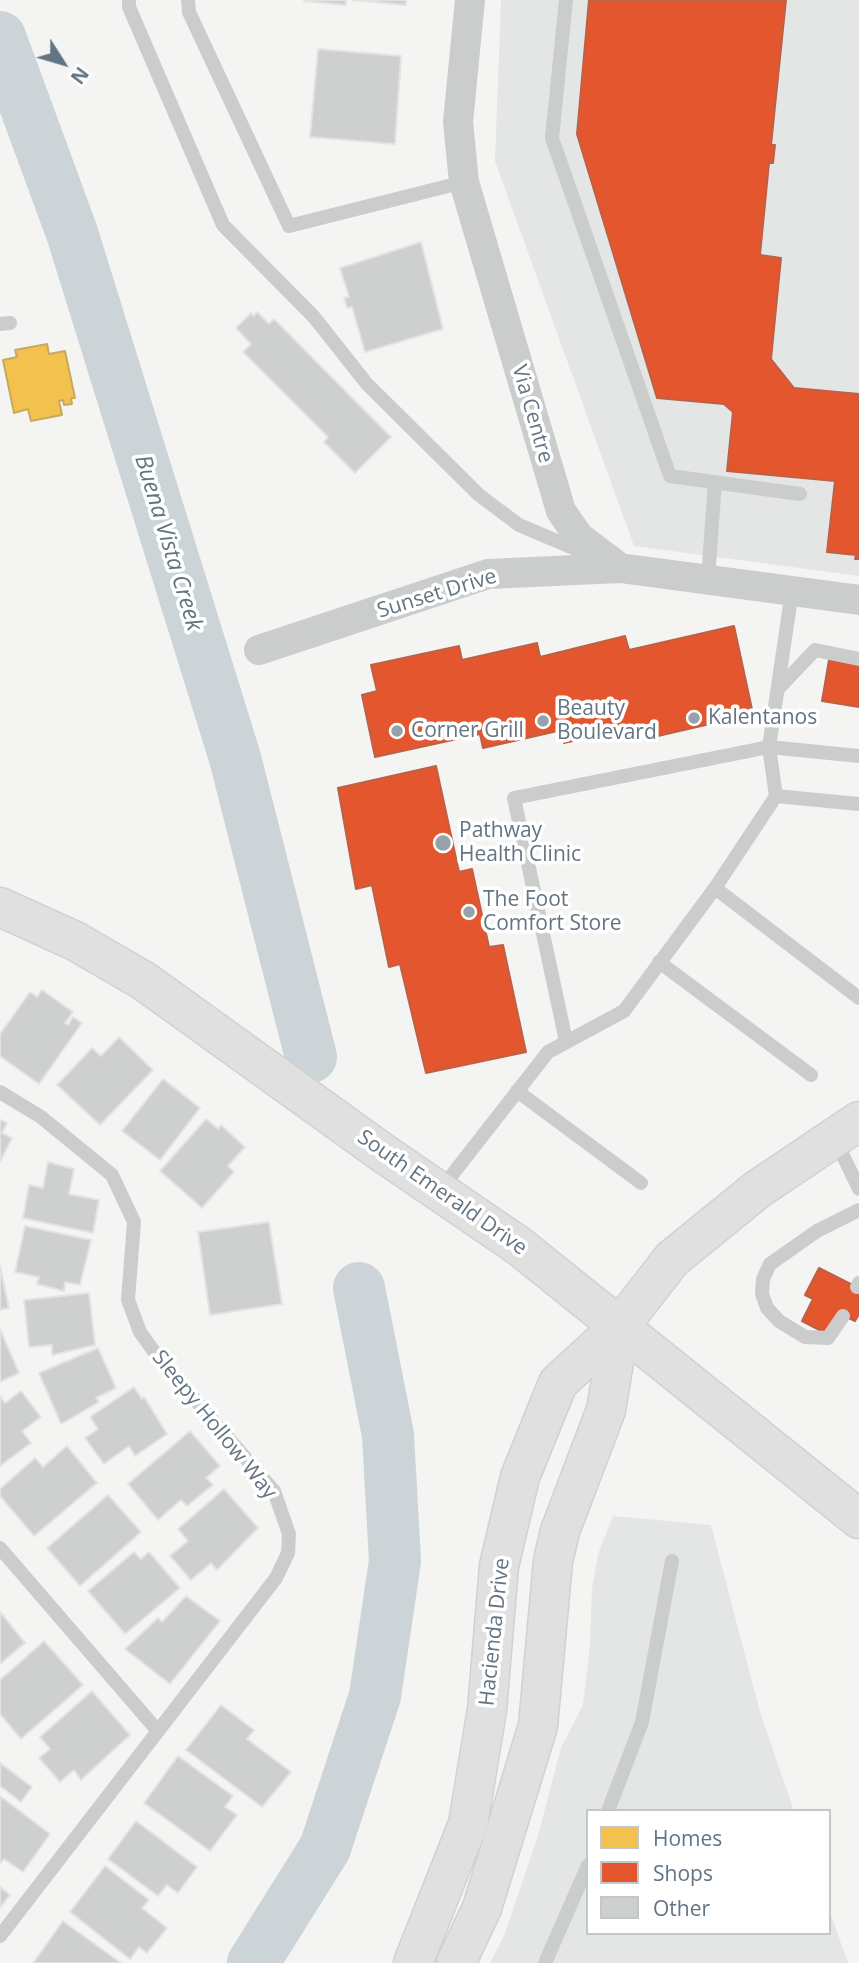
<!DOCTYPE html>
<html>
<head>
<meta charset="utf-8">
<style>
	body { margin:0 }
	#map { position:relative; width:859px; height:1963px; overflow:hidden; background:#f4f4f2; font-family:"Open Sans",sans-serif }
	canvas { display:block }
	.legend { position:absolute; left:586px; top:1809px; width:245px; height:126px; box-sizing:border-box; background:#fff; border:2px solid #c1c7cd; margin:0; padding:9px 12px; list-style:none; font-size:21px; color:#637483 }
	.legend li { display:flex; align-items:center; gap:14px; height:35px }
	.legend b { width:35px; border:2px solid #c1c7cd }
	.north { position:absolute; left:28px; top:28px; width:70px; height:70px; -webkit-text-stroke:5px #fff; paint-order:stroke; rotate:127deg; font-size:19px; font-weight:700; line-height:28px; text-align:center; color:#637483 }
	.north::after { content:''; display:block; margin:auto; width:24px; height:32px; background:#637483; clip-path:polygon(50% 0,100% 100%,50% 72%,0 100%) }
</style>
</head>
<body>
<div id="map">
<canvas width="859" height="1963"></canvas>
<ul class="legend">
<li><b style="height:19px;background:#f2c14e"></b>Homes</li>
<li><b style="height:19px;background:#e4572e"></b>Shops</li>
<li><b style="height:19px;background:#cecfcf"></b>Other</li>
</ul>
<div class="north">N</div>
</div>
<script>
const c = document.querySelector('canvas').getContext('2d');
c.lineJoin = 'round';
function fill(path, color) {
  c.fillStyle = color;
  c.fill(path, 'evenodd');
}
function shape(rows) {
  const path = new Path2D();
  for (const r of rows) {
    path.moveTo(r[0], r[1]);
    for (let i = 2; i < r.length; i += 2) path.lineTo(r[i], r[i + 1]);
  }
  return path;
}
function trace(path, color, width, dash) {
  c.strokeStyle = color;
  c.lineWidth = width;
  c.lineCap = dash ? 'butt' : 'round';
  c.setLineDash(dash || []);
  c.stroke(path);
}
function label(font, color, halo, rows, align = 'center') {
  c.font = font + ' "Open Sans",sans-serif';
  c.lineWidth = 7;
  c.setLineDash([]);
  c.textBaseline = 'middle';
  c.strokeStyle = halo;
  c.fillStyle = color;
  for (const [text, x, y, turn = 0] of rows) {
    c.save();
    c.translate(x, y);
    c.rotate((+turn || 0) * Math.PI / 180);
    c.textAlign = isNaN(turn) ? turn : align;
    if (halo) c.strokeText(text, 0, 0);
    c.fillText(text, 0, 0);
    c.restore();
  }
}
fill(shape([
	[501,0,859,0,859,576,634,546,495,161],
	[613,1516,711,1525,760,1712,794,1811,588,1811,588,1933,829,1933,829,1910,848,1963,490,1963,504,1936,537,1839,561,1748,583,1705,590,1645,592,1589,598,1554]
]), '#e4e6e5');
const homes = shape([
	[47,344,49,354,65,351,75,398,71,398,72,404,64,405,63,400,59,401,62,415,31,421,28,409,14,413,3,360,17,357,15,350,47,344]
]);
fill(homes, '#f2c14e');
trace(homes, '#c7aa5e', 2);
const shops = shape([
	[589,0,786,0,771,145,775,145,773,163,769,163,760,255,781,258,771,359,794,388,859,394,859,559,855,559,856,555,827,552,835,481,727,471,733,412,724,404,657,398,577,134,589,0],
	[734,626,753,714,645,739,643,725,564,743,562,730,483,748,480,734,375,757,362,695,377,691,371,665,459,646,462,660,537,643,540,657,625,636,629,650,734,626],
	[829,660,859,665,859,707,822,701,829,660],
	[436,766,459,872,472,869,489,947,503,945,526,1052,426,1073,400,964,389,967,372,885,356,889,338,788,436,766],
	[819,1268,859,1288,859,1314,855,1321,838,1313,827,1334,802,1321,813,1299,805,1295,819,1268]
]);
fill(shops, '#e4572e');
trace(shops, '#bd6048', 2);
trace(shape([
	[0,37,72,233,235,758,311,1057],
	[253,1963,325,1848,375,1696,395,1561,388,1435,359,1288]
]), '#ccd4d7', 52);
const building = shape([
	[346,0,346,5,304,1,304,0,346,0],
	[353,0,406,0,406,5,353,0],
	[318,49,401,56,395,144,310,137,318,49],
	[421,242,443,329,365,352,352,307,347,308,344,298,349,297,340,268,421,242],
	[257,312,269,324,274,319,391,437,355,473,324,442,328,437,243,352,251,344,236,328,251,313,254,316,257,312],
	[42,990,73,1012,65,1023,68,1025,73,1017,82,1023,39,1084,0,1056,0,1034,30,992,37,997,42,990],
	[119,1037,153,1070,100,1125,57,1085,92,1048,101,1056,119,1037],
	[163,1079,200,1108,160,1160,122,1131,163,1079],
	[206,1119,218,1129,221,1125,245,1147,228,1166,234,1172,202,1208,160,1171,206,1119],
	[0,1120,7,1123,2,1133,12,1138,0,1162,0,1120],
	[48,1162,74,1169,69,1194,99,1200,93,1233,23,1218,29,1185,43,1188,48,1162],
	[269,1222,282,1304,210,1315,198,1232,269,1222],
	[25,1226,91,1240,80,1285,65,1282,64,1291,37,1284,39,1277,15,1272,25,1226],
	[0,1266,9,1308,0,1310,0,1266],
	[89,1293,95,1345,52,1355,52,1345,29,1347,24,1300,89,1293],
	[0,1329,19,1373,0,1382,0,1329],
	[98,1348,116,1388,96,1398,99,1402,61,1424,39,1373,98,1348],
	[134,1387,142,1399,144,1397,167,1434,135,1456,129,1446,104,1464,85,1438,98,1429,90,1417,134,1387],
	[21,1391,41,1417,22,1431,31,1443,0,1466,0,1396,5,1403,21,1391],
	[190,1431,220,1466,206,1478,213,1485,187,1506,181,1500,158,1520,128,1484,190,1431],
	[67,1446,97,1483,34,1536,0,1496,0,1489,35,1458,43,1467,67,1446],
	[224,1489,258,1528,217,1570,211,1563,191,1580,170,1556,188,1541,178,1529,224,1489],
	[108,1495,141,1532,80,1586,47,1548,108,1495],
	[134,1552,141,1559,149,1552,180,1588,125,1634,88,1591,134,1552],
	[186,1596,220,1621,170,1684,125,1649,158,1618,162,1622,186,1596],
	[0,1612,25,1643,0,1664,0,1612],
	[44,1641,83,1685,21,1739,0,1714,0,1680,44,1641],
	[92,1691,130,1735,81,1780,74,1770,60,1782,39,1758,50,1749,40,1737,92,1691],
	[221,1705,254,1730,247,1739,291,1772,262,1807,186,1750,221,1705],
	[178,1756,233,1796,225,1807,237,1815,210,1851,144,1803,178,1756],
	[0,1763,32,1787,21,1802,0,1786,0,1763],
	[0,1796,50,1834,23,1872,4,1859,0,1864,0,1796],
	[136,1821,197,1867,178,1893,167,1885,158,1896,108,1859,136,1821],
	[105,1866,149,1900,142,1908,167,1928,147,1953,139,1947,130,1959,70,1912,105,1866],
	[0,1887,10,1895,0,1908,0,1887],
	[63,1921,121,1963,33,1963,63,1921]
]);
fill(building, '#cecfcf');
trace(building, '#e3e3e2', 2);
const secondary = shape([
	[0,907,75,941,144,981,383,1153,519,1246,859,1519],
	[413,1963,468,1824,487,1710,499,1566,520,1477,558,1383,620,1326,672,1259,758,1189,859,1121],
	[456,1963,482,1908,538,1726,553,1561,560,1531,606,1410,620,1326]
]);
trace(secondary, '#d0d2d2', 41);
trace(shape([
	[129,0,129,7,223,225,314,317,367,384,479,495,519,525,583,552],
	[188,0,189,12,289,226,464,182],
	[566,0,552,138,670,476,800,494],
	[0,324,10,323],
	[708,579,715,482],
	[792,591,769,747,859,756],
	[778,689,815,650,859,659],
	[715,888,859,998],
	[659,962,811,1075],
	[566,1041,514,798,769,747,776,796,859,804],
	[517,1091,641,1183],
	[0,1092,41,1117,112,1175,134,1222,128,1300,140,1332,158,1357,274,1491,289,1534,288,1553,276,1578,0,1936],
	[835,1139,859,1189],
	[441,1189,548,1052,624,1011,715,888,776,796],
	[857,1287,859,1283],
	[843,1316,828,1338,805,1337,779,1321,767,1308,762,1294,763,1279,770,1264,817,1231,859,1210],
	[0,1548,157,1730],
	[608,1811,642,1722,672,1561],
	[545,1963,588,1865]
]), '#cbcdcd', 14);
trace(shape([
	[470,0,458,122,464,182,561,511,579,537,620,568,859,600],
	[259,650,488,574,620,568]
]), '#cbcdcd', 30);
trace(secondary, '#e0e0e0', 38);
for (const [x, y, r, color] of [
	[694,718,7,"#96a1aa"],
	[543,721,7,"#96a1aa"],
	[397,731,7,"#96a1aa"],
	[443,843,9,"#96a1aa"],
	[469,912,7,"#96a1aa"]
]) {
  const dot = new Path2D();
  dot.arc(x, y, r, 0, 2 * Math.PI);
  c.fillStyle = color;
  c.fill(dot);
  trace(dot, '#fff', 2.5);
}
label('21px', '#637483', '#fff', [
	["Via Centre",532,414,74],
	["Sunset Drive",437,594,-17],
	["South Emerald Drive",442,1193,35],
	["Sleepy Hollow Way",214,1425,51],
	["Hacienda Drive",495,1632,-84]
]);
label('21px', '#637483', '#fff', [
	["Beauty",557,709],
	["Boulevard",557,733],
	["Kalentanos",708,718],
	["Corner Grill",411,731],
	["Pathway",459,831],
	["Health Clinic",459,855],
	["The Foot",483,900],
	["Comfort Store",483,924]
], 'left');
label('italic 23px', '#5f7680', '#fff', [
	["Buena Vista Creek",168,543,73]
]);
</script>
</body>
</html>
